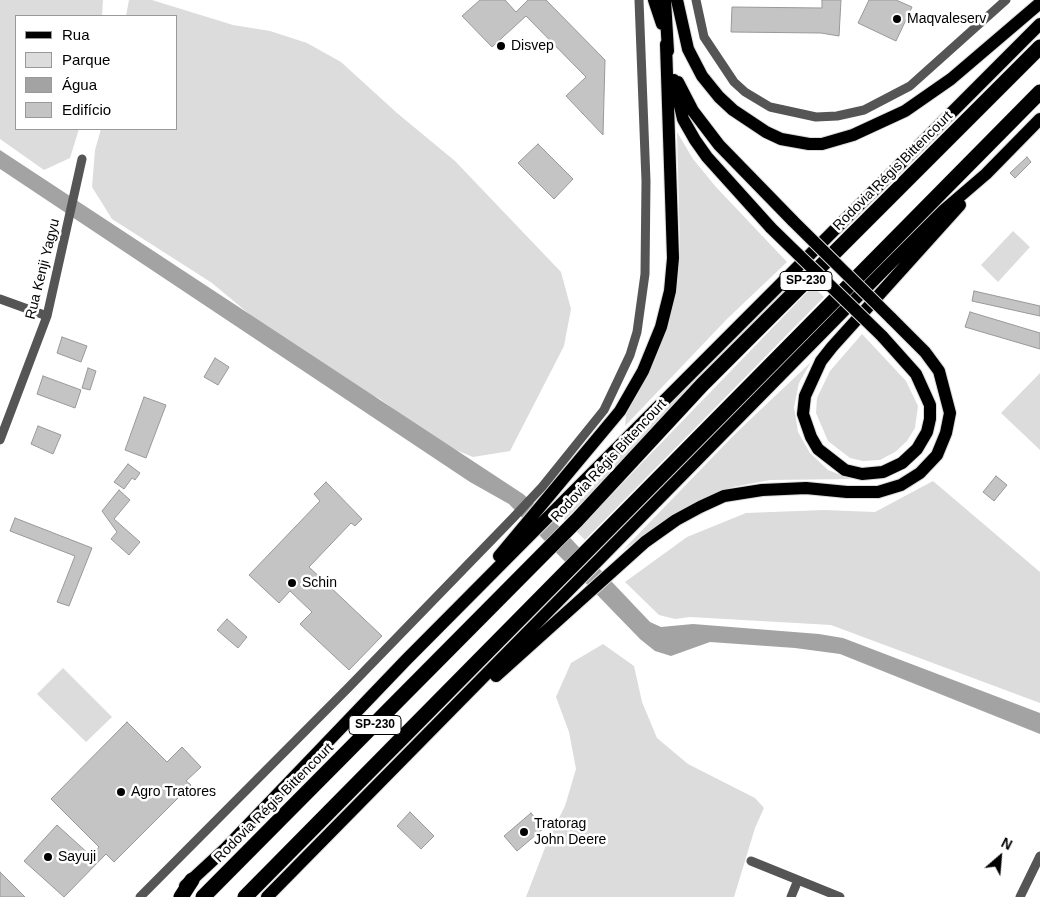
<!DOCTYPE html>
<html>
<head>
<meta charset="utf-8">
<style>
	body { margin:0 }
	#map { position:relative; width:1040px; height:897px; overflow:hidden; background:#fff; font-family:Helvetica,sans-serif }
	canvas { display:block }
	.legend { position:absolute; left:15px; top:15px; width:162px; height:115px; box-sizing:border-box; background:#fff; border:1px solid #999; margin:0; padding:6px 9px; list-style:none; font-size:15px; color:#000 }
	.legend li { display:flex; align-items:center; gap:10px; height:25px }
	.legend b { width:25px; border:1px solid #999 }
	.north { position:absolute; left:975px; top:832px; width:50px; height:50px; -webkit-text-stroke:4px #fff; paint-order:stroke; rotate:27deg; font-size:14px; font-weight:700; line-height:20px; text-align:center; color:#000 }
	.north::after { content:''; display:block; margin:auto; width:18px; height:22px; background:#000; clip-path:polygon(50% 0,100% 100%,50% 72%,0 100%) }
</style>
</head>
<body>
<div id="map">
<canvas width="1040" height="897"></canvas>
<ul class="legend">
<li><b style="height:6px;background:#000"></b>Rua</li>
<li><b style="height:14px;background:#dcdcdc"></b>Parque</li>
<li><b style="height:14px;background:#a3a3a3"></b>Água</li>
<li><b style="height:14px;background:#c4c4c4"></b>Edifício</li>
</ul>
<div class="north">N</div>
</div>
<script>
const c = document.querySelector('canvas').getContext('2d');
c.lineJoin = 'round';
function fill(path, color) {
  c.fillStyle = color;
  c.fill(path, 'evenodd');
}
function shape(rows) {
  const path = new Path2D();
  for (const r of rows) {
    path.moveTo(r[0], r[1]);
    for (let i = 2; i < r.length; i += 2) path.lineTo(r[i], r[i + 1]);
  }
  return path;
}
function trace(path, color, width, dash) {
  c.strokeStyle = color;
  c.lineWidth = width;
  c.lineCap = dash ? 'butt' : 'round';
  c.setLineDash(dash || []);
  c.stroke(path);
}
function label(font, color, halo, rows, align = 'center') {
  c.font = font + ' Helvetica,sans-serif';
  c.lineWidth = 5;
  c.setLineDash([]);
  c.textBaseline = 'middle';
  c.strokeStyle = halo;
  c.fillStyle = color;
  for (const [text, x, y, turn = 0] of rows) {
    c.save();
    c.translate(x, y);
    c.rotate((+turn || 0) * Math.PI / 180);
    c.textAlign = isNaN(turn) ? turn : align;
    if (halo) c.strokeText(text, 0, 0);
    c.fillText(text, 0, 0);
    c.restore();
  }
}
fill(shape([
	[0,0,103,0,102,16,16,16,16,129,79,129,70,158,44,170,0,139],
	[129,0,152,0,233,25,270,31,307,43,341,62,397,113,455,161,561,272,571,309,564,346,510,451,473,457,439,443,380,399,346,382,254,318,212,283,112,219,92,187,95,150,101,129,176,129,176,16,126,16],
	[677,132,693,159,716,187,787,262,727,319,625,426,626,415,653,365,664,337,673,303,680,248],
	[1013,231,1030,247,998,282,981,265],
	[797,272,804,278,565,520,558,514],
	[813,286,824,297,585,540,576,531],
	[862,334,906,381,918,406,915,428,907,441,895,452,880,460,863,461,850,458,828,441,816,413,817,398,830,371],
	[811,362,799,383,794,407,798,432,810,453,828,470,851,479,770,480,733,487,686,507,622,551,735,434],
	[1040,373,1040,450,1001,413],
	[933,481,1040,572,1040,703,831,625,690,617,675,619,659,615,625,582,687,537,746,513,824,510,875,512],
	[603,644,634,666,642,702,657,738,688,764,755,798,764,808,755,828,734,897,526,897,548,840,565,806,576,769,569,732,556,697,571,663],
	[63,668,112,717,86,742,37,694]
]), '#dcdcdc');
fill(shape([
	[0,150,523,494,556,523,650,622,661,627,693,624,819,634,843,638,1040,713,1040,734,840,654,795,648,710,642,671,656,655,651,640,639,509,504,470,482,0,169]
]), '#a3a3a3');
const building = shape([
	[480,0,505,0,516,12,528,0,546,0,605,60,603,135,566,96,586,77,526,16,492,47,462,16,480,0],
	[822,0,841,0,839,36,821,33,731,32,732,7,822,8,822,0],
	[869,0,896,0,912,7,896,41,858,23,869,0],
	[538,144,573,179,554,199,518,163,538,144],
	[1027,157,1031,162,1015,178,1010,173,1027,157],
	[974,291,1040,306,1040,316,972,301,974,291],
	[970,312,1040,333,1040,349,965,327,970,312],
	[62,337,87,346,81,362,57,353,62,337],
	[215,358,229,367,218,385,204,377,215,358],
	[88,368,96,371,90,390,82,388,88,368],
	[43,376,81,390,75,408,37,394,43,376],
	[144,397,166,405,146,458,125,450,144,397],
	[38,426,61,435,53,454,31,444,38,426],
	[128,464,140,473,135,480,132,478,124,489,114,482,128,464],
	[996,476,1007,485,994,501,983,492,996,476],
	[326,482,362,519,355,526,351,523,309,567,382,636,349,670,300,624,312,612,290,591,279,603,249,575,320,501,314,494,326,482],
	[119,490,130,500,114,519,140,542,129,555,111,539,117,532,102,511,119,490],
	[15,518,92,548,69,606,57,602,75,556,10,531,15,518],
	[227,619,247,637,238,648,217,630,227,619],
	[127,722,167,762,182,747,201,767,186,781,191,785,114,862,106,854,64,897,24,861,57,825,91,856,99,847,51,799,127,722],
	[410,812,434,836,421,849,397,826,410,812],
	[531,813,544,828,517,851,504,836,531,813],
	[0,872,25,897,0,897,0,872]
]);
fill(building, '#c4c4c4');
trace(building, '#999', 1);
const primary = shape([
	[654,0,662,24],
	[665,0,668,51],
	[677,0,688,49,702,76,719,97,733,110,766,132,781,139,809,144,822,144,853,135,905,111,951,79,1040,3],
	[674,80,683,119,695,140,707,157,771,228],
	[678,82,693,111,719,145,793,221],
	[882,336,916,374,930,405,930,419,927,432,917,449,902,463,883,472,862,474,845,470,818,449,811,437,803,414,805,396,821,361,832,347,960,205],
	[499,556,620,411,643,371,661,327,670,291,673,258,666,44],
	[496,676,645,542,676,520,700,507,724,496,762,490,806,488,847,492,878,492,901,485,920,473,937,455,946,433,950,413,939,371,925,352,891,318],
	[185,886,225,849,406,660,553,512,1040,24],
	[267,897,881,273,944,210,986,174,1040,119]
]);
const motorway = shape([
	[181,897,192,880],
	[203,897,577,520,702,385,1040,47],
	[245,897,1040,92]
]);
trace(primary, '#dbdbdb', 14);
trace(motorway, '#dbdbdb', 16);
trace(shape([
	[696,0,704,37,734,82,745,92,770,107,816,117,837,116,864,110,910,86,1006,0],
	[0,299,47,316],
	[0,440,47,316,82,159],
	[751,861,840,897],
	[140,897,349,687,513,518,542,487,604,410,630,355,637,332,645,274,646,181,639,0],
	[791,897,798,880],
	[1020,897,1040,856]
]), '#555', 9);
trace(primary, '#000', 12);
trace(motorway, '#000', 15);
const primaryBridge = shape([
	[793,221,891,318],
	[771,228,882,336]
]);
trace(primaryBridge, '#dbdbdb', 14, []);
trace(primaryBridge, '#000', 12);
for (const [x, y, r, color] of [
	[897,19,5,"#000"],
	[501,46,5,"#000"],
	[292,583,5,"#000"],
	[121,792,5,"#000"],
	[524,832,5,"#000"],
	[48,857,5,"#000"]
]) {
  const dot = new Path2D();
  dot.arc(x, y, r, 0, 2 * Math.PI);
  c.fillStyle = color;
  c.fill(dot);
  trace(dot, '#fff', 2);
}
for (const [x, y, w] of [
	[806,281,52],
	[375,725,52]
]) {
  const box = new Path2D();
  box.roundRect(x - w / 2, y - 9.5, w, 19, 4);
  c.fillStyle = '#fff';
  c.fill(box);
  trace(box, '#000', 1);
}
label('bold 12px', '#000', null, [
	["SP-230",806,281],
	["SP-230",375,725]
]);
label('14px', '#000', '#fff', [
	["Maqvaleserv",907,19],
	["Disvep",511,46],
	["Schin",302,583],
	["Agro Tratores",131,792],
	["Tratorag",534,824],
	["John Deere",534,840],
	["Sayuji",58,857]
], 'left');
label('14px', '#000', '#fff', [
	["Rodovia Régis Bittencourt",893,171,-45],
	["Rua Kenji Yagyu",43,269,-76],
	["Rodovia Régis Bittencourt",609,461,-47],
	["Rodovia Régis Bittencourt",274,803,-45]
]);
</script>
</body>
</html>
